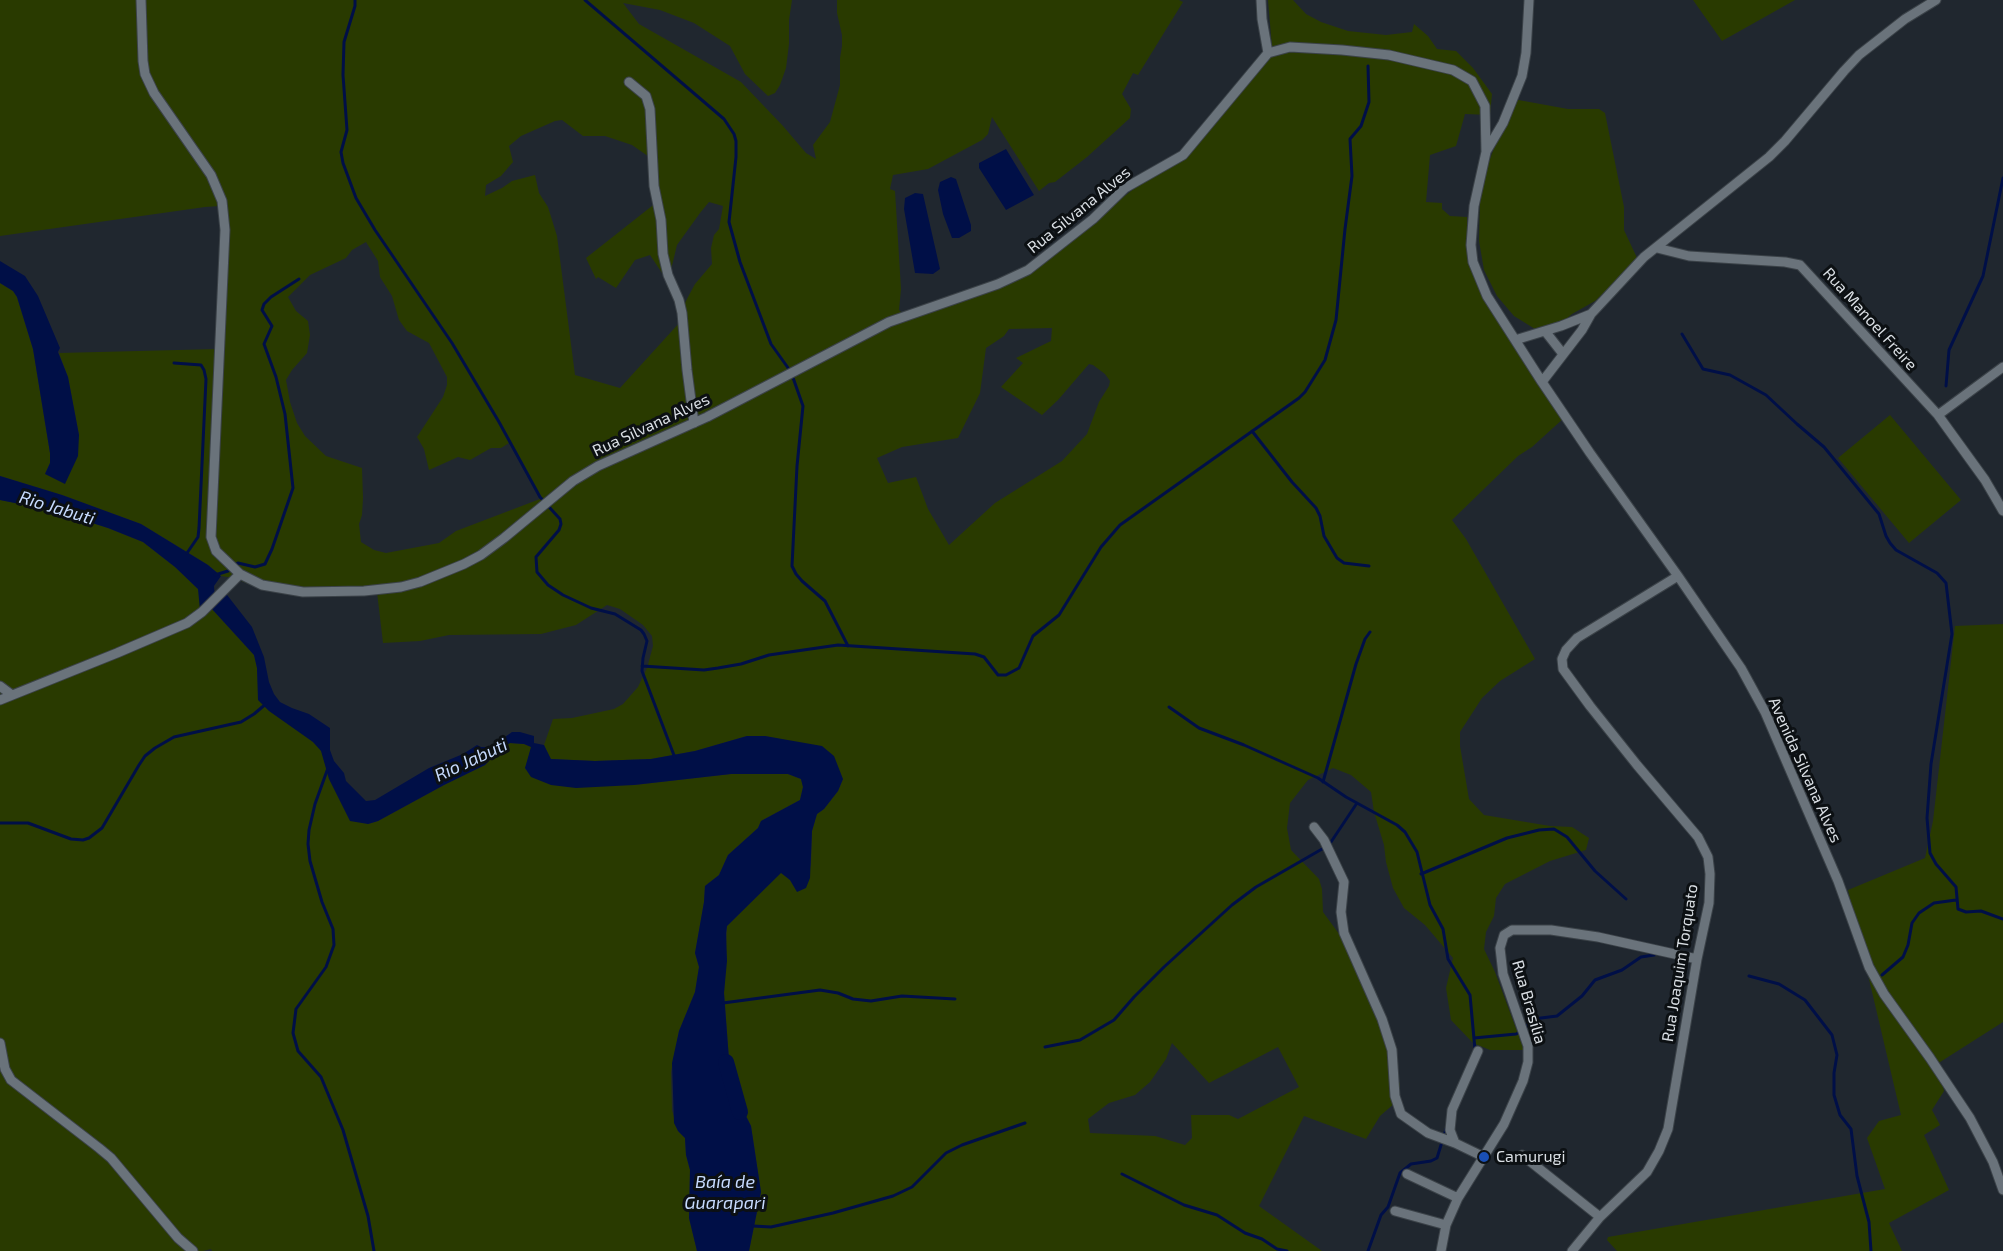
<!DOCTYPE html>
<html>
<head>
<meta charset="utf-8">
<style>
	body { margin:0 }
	canvas { display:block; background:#20272f }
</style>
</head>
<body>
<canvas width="2003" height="1251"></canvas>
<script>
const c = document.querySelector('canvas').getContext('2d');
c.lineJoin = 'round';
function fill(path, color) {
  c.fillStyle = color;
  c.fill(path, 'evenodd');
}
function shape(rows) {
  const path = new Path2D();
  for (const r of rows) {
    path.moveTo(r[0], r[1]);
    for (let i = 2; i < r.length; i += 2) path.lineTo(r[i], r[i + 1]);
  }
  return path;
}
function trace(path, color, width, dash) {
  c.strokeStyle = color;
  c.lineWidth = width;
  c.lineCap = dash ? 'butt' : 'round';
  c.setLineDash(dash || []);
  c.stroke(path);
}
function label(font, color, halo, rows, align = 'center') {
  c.font = font + ' "Exo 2",sans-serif';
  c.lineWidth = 6;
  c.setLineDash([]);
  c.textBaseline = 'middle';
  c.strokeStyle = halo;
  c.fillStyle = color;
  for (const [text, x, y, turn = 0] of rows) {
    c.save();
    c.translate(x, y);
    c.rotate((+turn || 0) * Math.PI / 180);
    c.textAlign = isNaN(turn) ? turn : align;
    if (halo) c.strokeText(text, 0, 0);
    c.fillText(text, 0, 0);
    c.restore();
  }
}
fill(shape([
	[0,0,792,0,789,20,789,44,786,68,780,85,775,93,768,96,745,74,730,46,694,23,660,10,623,3,639,24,741,82,783,126,806,153,816,159,813,145,830,122,840,85,840,58,842,46,842,35,837,13,837,0,1179,0,1183,2,1138,75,1133,73,1122,94,1131,109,1130,118,1087,157,1055,182,1049,183,1039,191,992,117,988,134,982,140,928,169,893,175,890,189,895,191,901,289,899,310,903,314,999,285,1047,257,1205,133,1257,59,1272,47,1268,0,1293,0,1306,14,1321,22,1348,31,1386,35,1412,32,1414,24,1428,36,1437,49,1456,51,1473,68,1492,94,1490,115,1465,114,1456,146,1430,155,1426,202,1442,203,1442,209,1450,216,1467,217,1468,248,1474,277,1495,316,1564,418,1532,447,1518,456,1452,520,1466,539,1535,659,1500,681,1482,698,1460,732,1460,746,1469,799,1484,815,1550,826,1572,827,1589,838,1586,850,1550,861,1505,884,1496,898,1494,916,1486,932,1484,949,1495,972,1524,1050,1490,1050,1473,1043,1451,1020,1446,988,1453,958,1425,925,1404,908,1393,888,1386,862,1384,845,1374,812,1371,792,1351,775,1333,768,1308,780,1290,803,1287,828,1291,850,1319,879,1322,889,1323,912,1342,938,1383,1030,1388,1055,1395,1066,1400,1085,1400,1095,1396,1102,1380,1116,1366,1139,1304,1116,1259,1206,1322,1251,749,1251,761,1192,751,1126,731,1086,724,993,727,926,781,872,790,880,797,891,811,865,812,831,817,814,824,809,838,791,843,779,793,742,765,736,747,736,695,751,651,759,595,761,550,759,544,745,553,719,572,718,614,709,623,704,638,687,647,668,653,646,652,636,643,625,620,609,607,605,576,625,541,634,449,635,420,641,383,643,377,592,260,589,234,578,221,576,208,565,141,524,62,495,0,476,0,283,13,291,17,297,33,349,50,453,50,463,45,474,79,435,68,377,59,353,217,349,225,214,220,206,205,207,0,236],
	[562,120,583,136,605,136,632,145,655,161,657,202,586,258,596,279,598,277,616,288,635,260,650,255,668,282,677,245,700,213,709,202,723,206,719,229,714,235,711,248,712,264,695,284,688,297,681,311,681,321,620,388,575,375,557,236,548,207,539,193,535,175,512,181,502,188,485,196,486,185,501,176,513,162,509,146,521,136,555,121],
	[366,242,378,261,380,277,392,296,399,320,407,331,429,343,447,377,447,385,443,397,417,437,424,449,429,470,458,457,470,460,491,448,501,448,509,443,540,499,456,531,439,543,386,553,374,550,361,542,359,524,362,515,363,498,362,468,326,456,305,436,297,423,290,402,286,380,292,370,307,353,310,335,308,321,296,311,288,297,310,275,346,258,352,250],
	[1052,328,1051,341,1016,358,1023,363,1001,387,1042,415,1058,400,1089,364,1093,365,1105,374,1110,381,1109,386,1099,402,1087,434,1062,461,995,503,949,545,928,509,916,477,888,483,877,458,902,447,958,438,980,393,986,348,1004,336,1009,329],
	[1172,1043,1209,1083,1278,1047,1299,1087,1238,1119,1229,1115,1191,1115,1192,1138,1185,1145,1155,1136,1090,1133,1088,1119,1109,1103,1135,1095,1150,1082,1166,1059],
	[1693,0,1795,0,1722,41],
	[1513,99,1568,109,1599,109,1605,113,1624,207,1624,230,1638,260,1595,301,1572,314,1554,329,1535,329,1514,316,1497,296,1484,270,1479,241,1480,201,1488,164],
	[1890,415,1961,500,1909,543,1838,458],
	[0,500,54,510,108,528,143,542,175,567,198,589,215,599,212,609,254,655,257,668,259,700,313,742,322,751,329,779,368,824,378,821,444,785,485,765,500,749,510,743,524,744,532,747,525,769,634,785,731,774,788,774,801,779,803,787,800,800,761,821,758,828,728,855,719,875,705,886,704,902,695,953,699,967,695,992,679,1031,671,1072,672,1110,678,1131,685,1138,686,1155,690,1170,689,1218,697,1251,212,1251,211,1249,203,1251,0,1251],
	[2003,624,2003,1022,1937,1064,1944,1091,1932,1110,1940,1125,1924,1135,1949,1190,1889,1223,1902,1251,1617,1251,1607,1240,1608,1237,1885,1189,1867,1138,1879,1121,1901,1115,1848,890,1925,858,1933,821,1955,626]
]), '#293a00');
fill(shape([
	[1006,149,1034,195,1006,210,979,168,979,163],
	[951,177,956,179,971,225,971,231,959,238,952,238,943,214,938,190,940,182],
	[915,193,923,194,940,269,933,274,915,273,904,209,905,198],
	[0,261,25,276,38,296,60,348,58,352,68,377,79,435,78,456,65,484,45,474,50,463,50,453,33,349,17,297,13,291,0,283],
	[0,476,62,495,141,524,208,565,221,576,214,586,215,598,224,591,252,627,264,657,269,682,274,694,280,702,292,708,309,714,330,728,330,750,334,761,344,773,346,781,366,801,375,800,429,768,463,754,477,745,481,747,491,747,512,732,520,732,534,736,534,743,544,745,551,759,595,761,651,759,695,751,747,736,765,736,822,746,834,756,843,779,838,791,824,809,817,814,812,831,810,878,806,888,797,892,790,880,781,873,727,926,726,933,727,961,724,993,731,1086,751,1126,761,1192,749,1251,697,1251,689,1218,690,1170,686,1155,685,1138,678,1131,674,1123,672,1063,679,1031,695,992,699,967,695,953,704,902,705,886,719,875,728,855,758,828,761,821,800,800,803,787,801,779,788,774,731,774,634,785,576,788,551,785,531,777,525,768,531,747,524,744,510,743,500,749,485,765,444,785,378,821,368,824,350,821,329,779,321,751,313,742,269,711,258,700,257,668,254,655,212,609,214,599,200,610,198,589,175,567,143,542,108,528,54,511,0,500]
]), '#000f47');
trace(shape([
	[355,0,355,6,344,42,343,75,347,130,341,152,343,163,356,198,375,230,452,343,499,422,540,497,560,519,561,524,559,530,536,557,537,572,548,585,563,595,591,608,615,614,641,630,644,634,647,641,643,658,642,671,675,758],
	[585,0,724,119,734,134,736,141,736,157,729,222,740,262,771,344,791,372,803,406,797,466,792,566,796,574,802,581,825,601,848,646],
	[1682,334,1703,369,1730,375,1766,395,1797,424,1824,447,1879,514,1886,536,1890,543,1896,550,1912,559,1937,573,1946,583,1952,634,1931,764,1927,818,1930,853,1936,864,1956,887,1958,909,1966,912,1981,911,2003,919],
	[174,363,201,365,204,370,206,379,199,528,198,537,187,553],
	[1946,386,1949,350,1983,276,2003,178],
	[1252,431,1292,482,1316,508,1320,516,1324,536,1337,558,1344,563,1369,566],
	[215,575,228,571,238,563,255,567,265,564,272,549,293,488,285,414,276,377,264,344,272,326,262,310,264,304,271,297,299,279],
	[642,666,704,670,718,668,741,664,769,655,838,645,975,654,984,657,998,675,1006,675,1019,668,1033,636,1059,615,1101,547,1120,525,1299,398,1305,392,1325,360,1336,320,1345,229,1352,176,1350,139,1361,126,1369,102,1368,66],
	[1169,707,1199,728,1244,745,1318,778,1346,797,1397,825,1405,832,1417,852,1430,905,1443,929,1448,959,1470,995,1475,1050],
	[328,768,315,804,309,830,308,844,310,861,322,902,333,929,334,945,326,967,296,1009,293,1033,298,1051,321,1077,343,1130,368,1216,374,1251],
	[1323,782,1356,664,1365,639,1370,632],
	[0,823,28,823,71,839,83,840,89,838,102,828,139,765,145,756,155,748,174,737,241,722,254,714,267,703],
	[1421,874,1507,838,1539,830,1554,829,1567,837,1595,871,1626,899],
	[1882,975,1903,957,1908,945,1912,923,1919,913,1934,903,1956,900],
	[1749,976,1779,984,1805,1000,1832,1035,1837,1055,1834,1073,1834,1095,1840,1115,1851,1129,1857,1176,1869,1222,1871,1251],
	[723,1003,820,990,838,993,853,999,871,1001,902,996,955,999],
	[1474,1038,1516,1034,1522,1031,1533,1019,1557,1016,1582,996,1595,980,1622,970,1641,957,1654,955],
	[1045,1047,1080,1040,1114,1020,1134,997,1164,967,1232,905,1256,887,1329,845,1357,803],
	[1122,1174,1184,1205,1217,1215,1245,1233,1262,1239,1277,1249,1287,1251],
	[753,1226,771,1227,833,1213,893,1196,912,1187,946,1153,962,1145,1025,1123],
	[1368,1251,1381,1215,1388,1207,1400,1173,1411,1164,1431,1161,1437,1158,1446,1129]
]), '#000f47', 3);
trace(shape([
	[726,1062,740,1112]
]), '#000f47', 16);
const minor = shape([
	[141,0,143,61,145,74,154,93,211,175,222,201,225,230,211,537,216,551,240,574],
	[1261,0,1262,19,1268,53],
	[629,82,646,96,650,109,654,186,661,220,663,254,668,275,679,300,682,313,687,370,694,423],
	[1487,150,1503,123,1522,76,1526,53,1529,0],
	[1657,248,1689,256,1785,262,1800,265,1938,415,1985,480,2003,511],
	[1545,331,1563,354],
	[1515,340,1561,326,1591,314],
	[1542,382,1582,330,1591,314,1644,257,1769,157,1785,141,1844,71,1859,55,1905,19,1936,0],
	[1938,415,2003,367],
	[0,686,12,695],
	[0,700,117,653,187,623,202,612,240,574,262,585,303,592,364,591,401,587,420,582,464,564,481,555,504,538,573,481,598,466,707,417,889,322,998,284,1028,270,1093,219,1125,188,1183,155,1268,53,1290,47,1342,50,1389,55,1453,70,1472,81,1485,106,1486,152,1474,206,1471,245,1473,262,1487,296,1542,382,1590,453,1678,576,1741,668,1765,712,1838,881,1869,967,1884,994,1930,1058,1970,1118,1993,1162,2003,1190],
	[1314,827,1324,840,1344,882,1341,912,1344,933,1382,1019,1392,1050,1395,1096,1401,1114,1428,1133,1455,1143,1484,1157],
	[0,1043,5,1069,11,1080,99,1148,111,1158,178,1238,193,1251],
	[1455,1143,1450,1130,1452,1110,1478,1051],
	[1522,1155,1600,1217],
	[1407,1174,1458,1198],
	[1395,1211,1446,1225],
	[1441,1251,1446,1225,1458,1198,1504,1124,1523,1081,1528,1062,1528,1046,1503,974,1500,948,1504,935,1512,930,1551,930,1598,937,1697,959],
	[1572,1251,1600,1217,1647,1172,1659,1151,1668,1129,1697,959,1709,903,1710,874,1708,857,1698,837,1637,765,1590,706,1563,669,1562,659,1566,650,1577,638,1678,576]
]);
trace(minor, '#3b4248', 11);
trace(minor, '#6a737b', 9);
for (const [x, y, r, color] of [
	[1484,1157,6,"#1a4fb4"]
]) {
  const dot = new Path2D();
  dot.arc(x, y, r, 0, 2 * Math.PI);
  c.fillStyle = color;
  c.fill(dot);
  trace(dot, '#0c1013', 2);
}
label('16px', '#dadfe4', '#0c1013', [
	["Rua Silvana Alves",1079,210,-39],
	["Rua Manoel Freire",1870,319,48],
	["Rua Silvana Alves",651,425,-25],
	["Avenida Silvana Alves",1805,770,66],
	["Rua Joaquim Torquato",1680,963,-81],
	["Rua Brasília",1529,1002,74]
]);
label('16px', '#dadfe4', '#0c1013', [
	["Camurugi",1496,1157]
], 'left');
label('italic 18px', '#c6dafe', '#0c1013', [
	["Rio Jabuti",57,508,17],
	["Rio Jabuti",471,760,-25],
	["Baía de",725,1182],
	["Guarapari",725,1203]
]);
</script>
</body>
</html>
